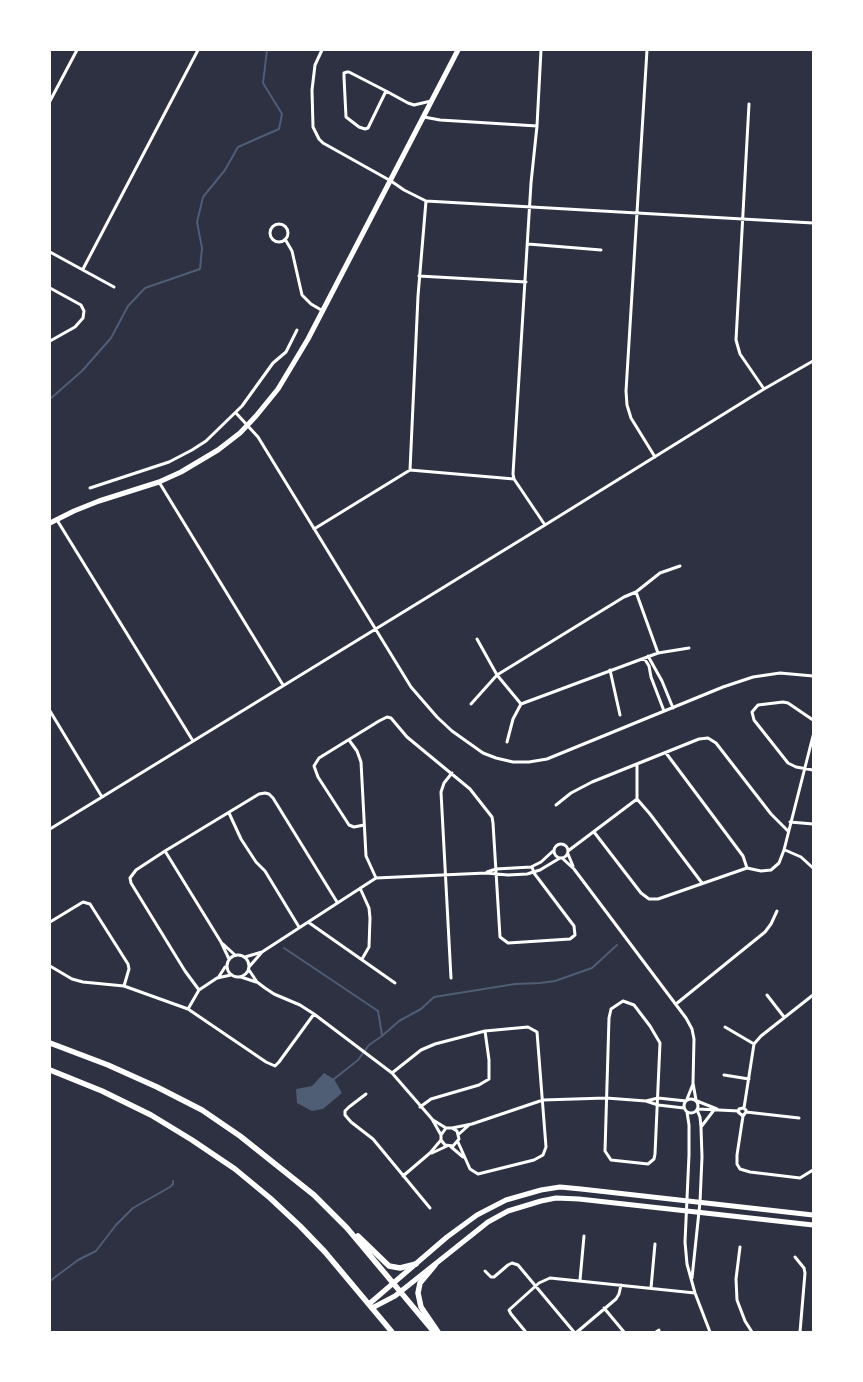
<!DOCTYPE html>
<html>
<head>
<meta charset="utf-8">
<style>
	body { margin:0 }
	#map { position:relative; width:863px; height:1382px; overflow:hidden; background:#2d3142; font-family:Quicksand,sans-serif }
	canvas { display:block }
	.frame { position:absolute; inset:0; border:51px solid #fff; pointer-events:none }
</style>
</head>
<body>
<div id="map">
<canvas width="863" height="1382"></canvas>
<div class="frame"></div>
</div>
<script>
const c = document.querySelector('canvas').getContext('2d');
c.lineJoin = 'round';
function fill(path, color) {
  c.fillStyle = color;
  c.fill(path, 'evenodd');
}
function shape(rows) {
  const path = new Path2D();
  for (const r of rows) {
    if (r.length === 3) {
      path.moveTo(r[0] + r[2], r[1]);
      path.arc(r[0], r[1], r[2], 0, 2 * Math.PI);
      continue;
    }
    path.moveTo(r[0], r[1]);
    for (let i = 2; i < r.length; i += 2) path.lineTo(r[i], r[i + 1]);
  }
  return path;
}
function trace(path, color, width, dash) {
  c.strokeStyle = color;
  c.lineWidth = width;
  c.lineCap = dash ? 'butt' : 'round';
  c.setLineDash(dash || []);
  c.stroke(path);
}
fill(shape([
	[324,1073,334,1079,342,1093,323,1109,312,1111,297,1103,296,1089,312,1086]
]), '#4f5d75');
trace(shape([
	[50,399,82,371,111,338,128,306,145,288,200,269,202,248,197,222,203,197,225,170,238,147,279,129,282,114,263,83,267,50],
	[284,948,378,1011,382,1035],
	[334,1079,358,1060,369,1045,382,1036,399,1021,421,1009,434,997,515,984,540,983,555,981,592,968,617,945],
	[50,1281,78,1260,96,1251,116,1225,133,1208,170,1187,173,1184,173,1181]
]), '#4f5d75', 2);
trace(shape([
	[322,50,315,65,312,90,313,127,319,139,323,143,391,181,404,190,426,201,813,223],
	[541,50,537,126,531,183,513,474,514,479,545,525],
	[647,50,626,391,627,405,631,418,655,457],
	[386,91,368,128,365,129,359,127,346,117,344,77,344,73,347,72,349,72,386,91,408,103,414,105,431,101],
	[50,101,77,50],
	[749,104,736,340,740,354,764,389],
	[424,117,440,120,537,126],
	[279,233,9],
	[285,239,292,251,302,295,311,304,323,311],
	[528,244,601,250],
	[50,252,114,287],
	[83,269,198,50],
	[419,276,526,282],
	[50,288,81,305,84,311,83,318,75,327,50,341],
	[236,413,258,437,411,687,437,717,452,731,483,753,496,758,513,762,529,762,547,759,723,687,753,677,780,673,813,676],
	[410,470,418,296,426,201],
	[159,482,283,685],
	[90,488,169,462,192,450,206,441,242,406,273,363,286,352,297,330],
	[57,520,193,741],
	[314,529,410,470,514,479],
	[636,592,658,653],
	[477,639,497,675,521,704],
	[648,656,662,681,673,708],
	[644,658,649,666,651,677,664,711],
	[610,670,620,715],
	[471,704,497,675,624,597,636,592,660,573,680,566],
	[50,711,102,797],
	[813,720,788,703,783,702,758,705,752,712,754,720,788,763,796,767,813,770],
	[349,740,357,751,361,762,366,856,376,878],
	[507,742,513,719,521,704,658,653,689,648],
	[666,753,743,856,747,868],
	[637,799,650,814,702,883],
	[556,805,571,793,592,782,699,739,708,738,716,743,771,814,788,831],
	[229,813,241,839,256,862,265,871,299,927],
	[790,822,813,824],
	[364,825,354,827,349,825,318,777,314,766,319,758,379,721,387,717,391,718,407,737,470,789,492,817,493,823,500,937,508,943,570,939,575,935,574,926,534,873,532,867],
	[50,829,545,525,764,389,813,361],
	[594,832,641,893,649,899,658,899,747,868,761,871,771,870,779,863,784,850,813,736],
	[561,851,7],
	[785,850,801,857,813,868],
	[165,851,221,942,229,959],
	[568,851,637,799,637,765],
	[568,854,573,866],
	[562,858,574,869,686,1018,692,1029,694,1039,693,1083,696,1100],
	[487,872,496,869,531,867,541,862,553,851],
	[360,888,369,908,370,918,369,947,362,959],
	[50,922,83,902,90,904,128,964,129,969,124,986],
	[308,922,395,983],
	[223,944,235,955],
	[238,966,11],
	[245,957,262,952],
	[50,966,72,979,83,982,124,986,188,1009,266,1062,275,1066,279,1062,314,1014],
	[249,967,262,952,376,878,486,873,508,875,527,874,540,870,560,858],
	[249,970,257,982,265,988,274,994,300,1005,314,1014,392,1073,432,1119,441,1135],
	[241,977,256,982],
	[218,978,225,967],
	[451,978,441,792,444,783,452,773],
	[199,990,185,971,131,883,130,878,136,870,165,851,259,794,265,793,269,794,273,798,337,902],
	[767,995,784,1017],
	[623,1001,634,1005,650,1026,660,1043,655,1154,654,1159,648,1164,611,1160,605,1151,609,1018,611,1009,623,1001],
	[676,1004,765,932,771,924,777,911],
	[188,1009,199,990,217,978,231,975],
	[725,1027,754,1044],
	[392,1073,421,1050,435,1044,485,1031,528,1027,537,1032,546,1147,543,1155,534,1160,478,1174,470,1169,458,1142],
	[724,1075,749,1079],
	[366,1094,349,1107,345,1111,345,1115,351,1122,373,1139,430,1208],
	[691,1106,7],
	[687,1099,693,1084],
	[646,1101,658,1098,686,1101],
	[697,1101,717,1109],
	[420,1107,431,1099,479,1085,489,1079,489,1060,485,1031],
	[744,1108,754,1044,761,1036,813,995],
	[698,1109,739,1111],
	[687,1112,689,1125,689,1155,685,1242,687,1264,695,1293,710,1332],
	[746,1112,799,1118],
	[743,1116,738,1112,739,1109,743,1108,746,1110,746,1112,743,1116,737,1155,737,1164,740,1169,750,1172,800,1178,813,1170],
	[433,1120,446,1128,452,1128,457,1131,459,1139,453,1146,445,1145,441,1140,441,1135,446,1128],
	[701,1127,714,1110],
	[452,1128,472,1124,543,1100,606,1098,646,1101,658,1105,684,1108],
	[459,1134,469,1125],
	[450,1146,463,1157],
	[432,1153,447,1146],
	[403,1176,430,1153,441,1140],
	[740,1247,736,1279,737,1300,745,1321,752,1332],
	[795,1257,804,1268,805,1273,800,1332],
	[485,1271,491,1277,494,1277,508,1265,512,1263,518,1265,574,1332],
	[692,1278,700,1202,702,1157,701,1127,700,1117,697,1110],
	[580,1280,584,1236],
	[651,1288,655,1244],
	[604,1308,624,1332],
	[525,1331,511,1314,509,1310,539,1283,550,1278,695,1293],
	[577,1332,616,1299,619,1294,621,1285],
	[656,1332,659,1330]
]), '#fff', 3);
trace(shape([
	[50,523,74,511,99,501,159,482,181,472,218,450,240,433,256,416,278,389,308,339,458,50],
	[369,1304,447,1237,477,1215,506,1200,541,1190,560,1187,581,1189,813,1215],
	[372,1308,395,1296,488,1222,508,1211,541,1201,556,1198,579,1199,813,1225]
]), '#fff', 5);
trace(shape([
	[50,1043,108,1065,157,1087,202,1110,240,1136,314,1195,347,1228,434,1332],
	[50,1070,102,1091,151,1115,192,1140,235,1169,270,1198,300,1226,325,1252,392,1332],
	[358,1236,389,1266,400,1268,416,1264],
	[435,1265,420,1283,418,1293,421,1307,438,1332]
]), '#fff', 5.5);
</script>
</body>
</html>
